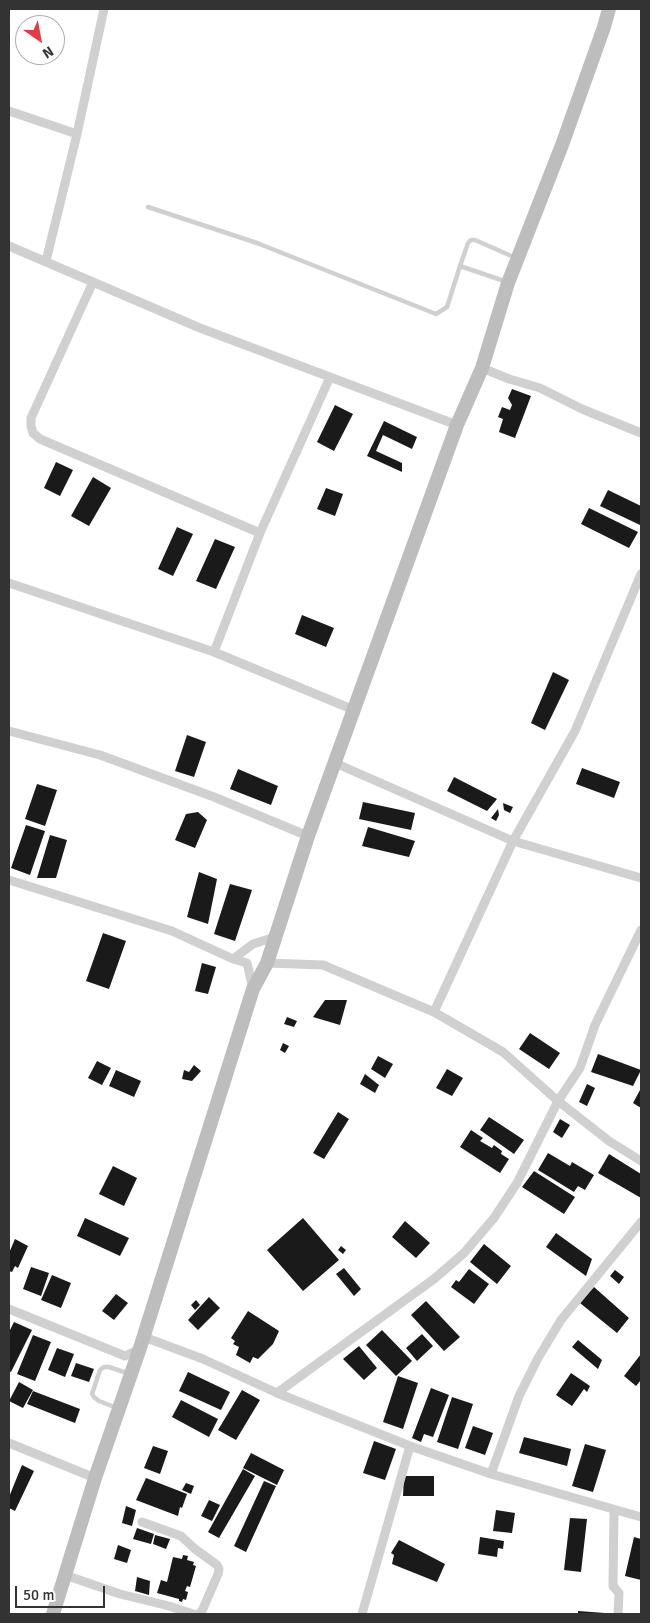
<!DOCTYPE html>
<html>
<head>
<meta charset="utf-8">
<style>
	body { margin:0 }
	#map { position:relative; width:650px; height:1623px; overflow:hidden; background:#fff; font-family:Signika,sans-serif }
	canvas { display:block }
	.frame { position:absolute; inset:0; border:10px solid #333; pointer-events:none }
	.north { position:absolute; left:15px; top:15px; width:50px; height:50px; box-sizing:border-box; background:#fff; border:1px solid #adadad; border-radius:50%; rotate:147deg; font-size:14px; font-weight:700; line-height:20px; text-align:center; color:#333 }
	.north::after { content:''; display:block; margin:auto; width:18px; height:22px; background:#e63946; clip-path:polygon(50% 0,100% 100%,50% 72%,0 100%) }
	.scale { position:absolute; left:15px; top:1586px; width:90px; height:22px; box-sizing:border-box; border:2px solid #333; border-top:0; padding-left:6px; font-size:15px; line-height:18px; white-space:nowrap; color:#333; -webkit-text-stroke:4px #fff; paint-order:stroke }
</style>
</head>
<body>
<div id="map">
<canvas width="650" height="1623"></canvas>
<div class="frame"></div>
<div class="north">N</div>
<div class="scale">50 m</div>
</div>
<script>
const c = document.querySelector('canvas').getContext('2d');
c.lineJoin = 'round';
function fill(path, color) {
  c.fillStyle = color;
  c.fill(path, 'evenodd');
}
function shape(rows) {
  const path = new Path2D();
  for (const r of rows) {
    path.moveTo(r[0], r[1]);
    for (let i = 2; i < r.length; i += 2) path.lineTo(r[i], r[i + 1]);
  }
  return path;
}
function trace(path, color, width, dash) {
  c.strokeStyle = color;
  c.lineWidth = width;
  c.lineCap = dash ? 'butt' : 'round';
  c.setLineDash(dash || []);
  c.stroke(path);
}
fill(shape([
	[512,389,531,396,515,438,499,432,503,419,498,417,502,407,510,410,512,405,508,398],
	[335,405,353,414,334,451,317,442],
	[384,421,417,437,412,449,383,435,376,451,402,463,402,472,367,456],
	[56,462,73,470,60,496,44,488],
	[93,477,111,488,89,526,71,516],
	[326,488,343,494,335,516,317,509],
	[608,490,641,506,641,522,640,525,600,506],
	[589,508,638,532,629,548,581,524],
	[177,527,193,534,173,576,158,569],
	[215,539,235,547,216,589,196,581],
	[302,615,334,628,326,647,295,634],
	[553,672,569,680,545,730,531,723],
	[187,735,206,742,194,777,175,771],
	[582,768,620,782,614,798,576,784],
	[238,769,278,786,271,805,230,789],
	[454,777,497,799,487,811,447,791],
	[37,784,57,790,45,826,25,819],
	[363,802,415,813,411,830,359,819],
	[503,803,513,807,510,813,504,810],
	[498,809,499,815,496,821,491,818],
	[198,812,207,820,195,848,175,840,186,814],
	[26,825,45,831,30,875,11,868],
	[368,827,415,841,409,857,362,846],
	[50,835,67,840,56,878,37,878],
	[199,872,217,879,208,924,187,917],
	[230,884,252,890,235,941,214,934],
	[103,933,126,941,109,989,86,981],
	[202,963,216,967,208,994,195,991],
	[325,1000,347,1000,340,1025,313,1017],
	[287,1017,297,1021,294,1027,284,1024],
	[530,1033,560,1053,549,1069,519,1049],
	[283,1043,289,1046,285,1053,280,1050],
	[598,1054,641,1070,633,1086,591,1072],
	[378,1056,393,1064,385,1078,371,1069],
	[97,1061,111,1068,102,1085,88,1078],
	[194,1065,201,1071,192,1081,182,1079,184,1070,189,1072],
	[447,1069,463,1078,452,1096,436,1088],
	[116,1070,141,1081,134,1097,109,1086],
	[365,1074,379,1085,375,1093,360,1084],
	[587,1084,595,1088,587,1106,579,1102],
	[640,1090,641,1091,641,1108,633,1103],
	[338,1112,349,1119,324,1159,313,1153],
	[489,1117,524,1140,514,1154,480,1130],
	[560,1119,570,1125,562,1138,553,1132],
	[471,1130,483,1138,480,1141,492,1148,494,1145,502,1151,501,1154,509,1159,500,1173,460,1147],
	[548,1153,570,1166,572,1162,594,1175,585,1190,578,1186,574,1192,538,1170],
	[609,1154,641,1174,641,1198,598,1173],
	[113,1166,137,1178,124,1206,99,1194],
	[534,1171,575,1197,564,1214,522,1187],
	[85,1218,129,1238,120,1256,77,1236],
	[303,1218,339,1260,303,1291,267,1250],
	[405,1221,430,1243,416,1258,392,1237],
	[556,1233,592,1259,586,1276,546,1247],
	[15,1239,28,1246,18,1268,15,1266,12,1272,9,1271,9,1253],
	[484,1244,511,1266,497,1284,470,1262],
	[341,1246,346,1250,343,1254,338,1250],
	[31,1267,49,1273,41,1296,23,1289],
	[344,1268,361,1289,354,1296,336,1274],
	[469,1269,489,1284,474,1304,451,1287,456,1280,459,1282],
	[615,1270,624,1277,619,1284,610,1276],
	[52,1275,71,1283,61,1308,41,1300],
	[594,1287,629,1318,617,1333,580,1303],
	[116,1294,128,1303,114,1320,102,1311],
	[209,1297,220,1308,198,1330,188,1320],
	[196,1300,200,1305,195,1310,191,1305],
	[426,1301,460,1337,444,1351,411,1315],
	[248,1311,279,1331,273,1344,258,1359,253,1357,250,1363,236,1355,239,1347,233,1344,235,1341,231,1338],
	[14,1322,32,1330,11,1372,9,1371,9,1332],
	[382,1330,412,1361,396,1376,366,1345],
	[422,1334,433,1346,417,1361,406,1348],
	[33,1335,51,1342,35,1381,17,1374],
	[578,1340,602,1360,598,1369,572,1347],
	[359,1346,377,1368,364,1380,343,1359],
	[57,1348,74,1354,65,1377,48,1370],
	[641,1354,641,1380,636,1386,624,1376],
	[76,1363,94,1369,89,1382,71,1376],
	[188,1372,230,1392,221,1410,179,1391],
	[571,1373,590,1386,587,1392,584,1389,572,1406,556,1395],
	[398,1376,418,1383,403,1429,383,1422],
	[19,1382,33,1390,23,1408,9,1401],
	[431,1388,449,1395,433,1437,424,1434,421,1442,412,1438],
	[242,1390,260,1400,236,1440,218,1430],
	[33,1391,80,1409,75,1423,27,1404],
	[452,1397,473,1404,458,1449,437,1442],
	[181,1400,218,1419,209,1437,172,1417],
	[473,1426,493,1433,485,1455,465,1448],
	[524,1437,571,1449,567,1466,519,1453],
	[374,1441,396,1449,385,1480,363,1473],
	[585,1444,606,1450,593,1492,572,1486],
	[153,1446,168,1451,160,1474,144,1468],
	[251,1453,284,1470,277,1485,243,1468],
	[22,1465,34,1471,15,1511,9,1508,9,1497],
	[243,1469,255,1476,219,1538,208,1532],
	[404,1476,434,1476,434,1496,403,1496],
	[146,1478,187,1494,182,1508,180,1507,178,1516,136,1500],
	[264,1481,276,1486,246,1552,234,1546],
	[186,1483,194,1486,191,1494,182,1490],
	[209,1500,220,1505,212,1521,201,1516],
	[126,1506,136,1510,132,1526,122,1523],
	[496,1510,515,1513,512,1533,493,1531],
	[570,1518,587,1519,581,1572,564,1570],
	[137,1528,154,1534,151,1544,133,1539],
	[155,1535,170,1539,166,1549,153,1544],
	[480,1537,504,1541,503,1549,498,1548,497,1557,478,1554],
	[634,1537,641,1539,641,1580,625,1576],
	[399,1540,445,1564,437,1582,392,1564,394,1555,391,1553],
	[118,1545,131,1550,127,1563,114,1559],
	[183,1555,188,1556,187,1560,194,1562,193,1565,196,1566,190,1587,187,1586,185,1591,188,1592,186,1600,183,1599,182,1602,179,1601,179,1599,157,1593,161,1580,167,1582,173,1557,182,1559],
	[137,1577,150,1581,149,1595,135,1591],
	[578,1611,605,1613,605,1614,578,1614]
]), '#1a1a1a');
trace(shape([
	[148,207,257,243,436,314,447,307,460,266,468,243,471,240,475,240,516,258],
	[460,266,507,282],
	[117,1408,99,1401,94,1397,92,1394,100,1370,104,1367,109,1367,130,1374]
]), '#d0d0d0', 4.5);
trace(shape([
	[9,111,77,134],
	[9,246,200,328,457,425],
	[46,261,77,134,104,9],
	[93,282,31,418,31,426,33,433,40,439,260,533],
	[482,368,509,379,540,388,582,409,641,433],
	[9,583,214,652,354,710],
	[214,652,260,533,330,377],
	[9,731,100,755,214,797,308,836],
	[335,763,513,841,641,878],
	[9,880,172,931,233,959,247,963,253,989],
	[233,959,253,944,275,937],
	[267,963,323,965,434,1012,503,1052,558,1101,609,1141,641,1161],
	[434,1012,513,841,575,731,641,574],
	[9,1309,125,1356,140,1349],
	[144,1337,203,1359,277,1393,410,1446,491,1474,641,1517],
	[277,1393,434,1279,464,1253,494,1218,517,1183,558,1101,580,1068,595,1025,641,930],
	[9,1443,95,1478],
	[491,1474,519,1396,538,1358,561,1320,641,1222],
	[614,1510,613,1586,619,1593,618,1614],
	[142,1522,181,1536,195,1549,217,1565,219,1569,218,1574,202,1611,199,1614],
	[65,1575,120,1594,169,1606,193,1614],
	[362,1614,410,1446]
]), '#d0d0d0', 9);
trace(shape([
	[53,1614,95,1478,140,1348,253,989,267,963,308,836,457,425,482,368,508,283,562,145,604,27,609,9]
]), '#bdbdbd', 14);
</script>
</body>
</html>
